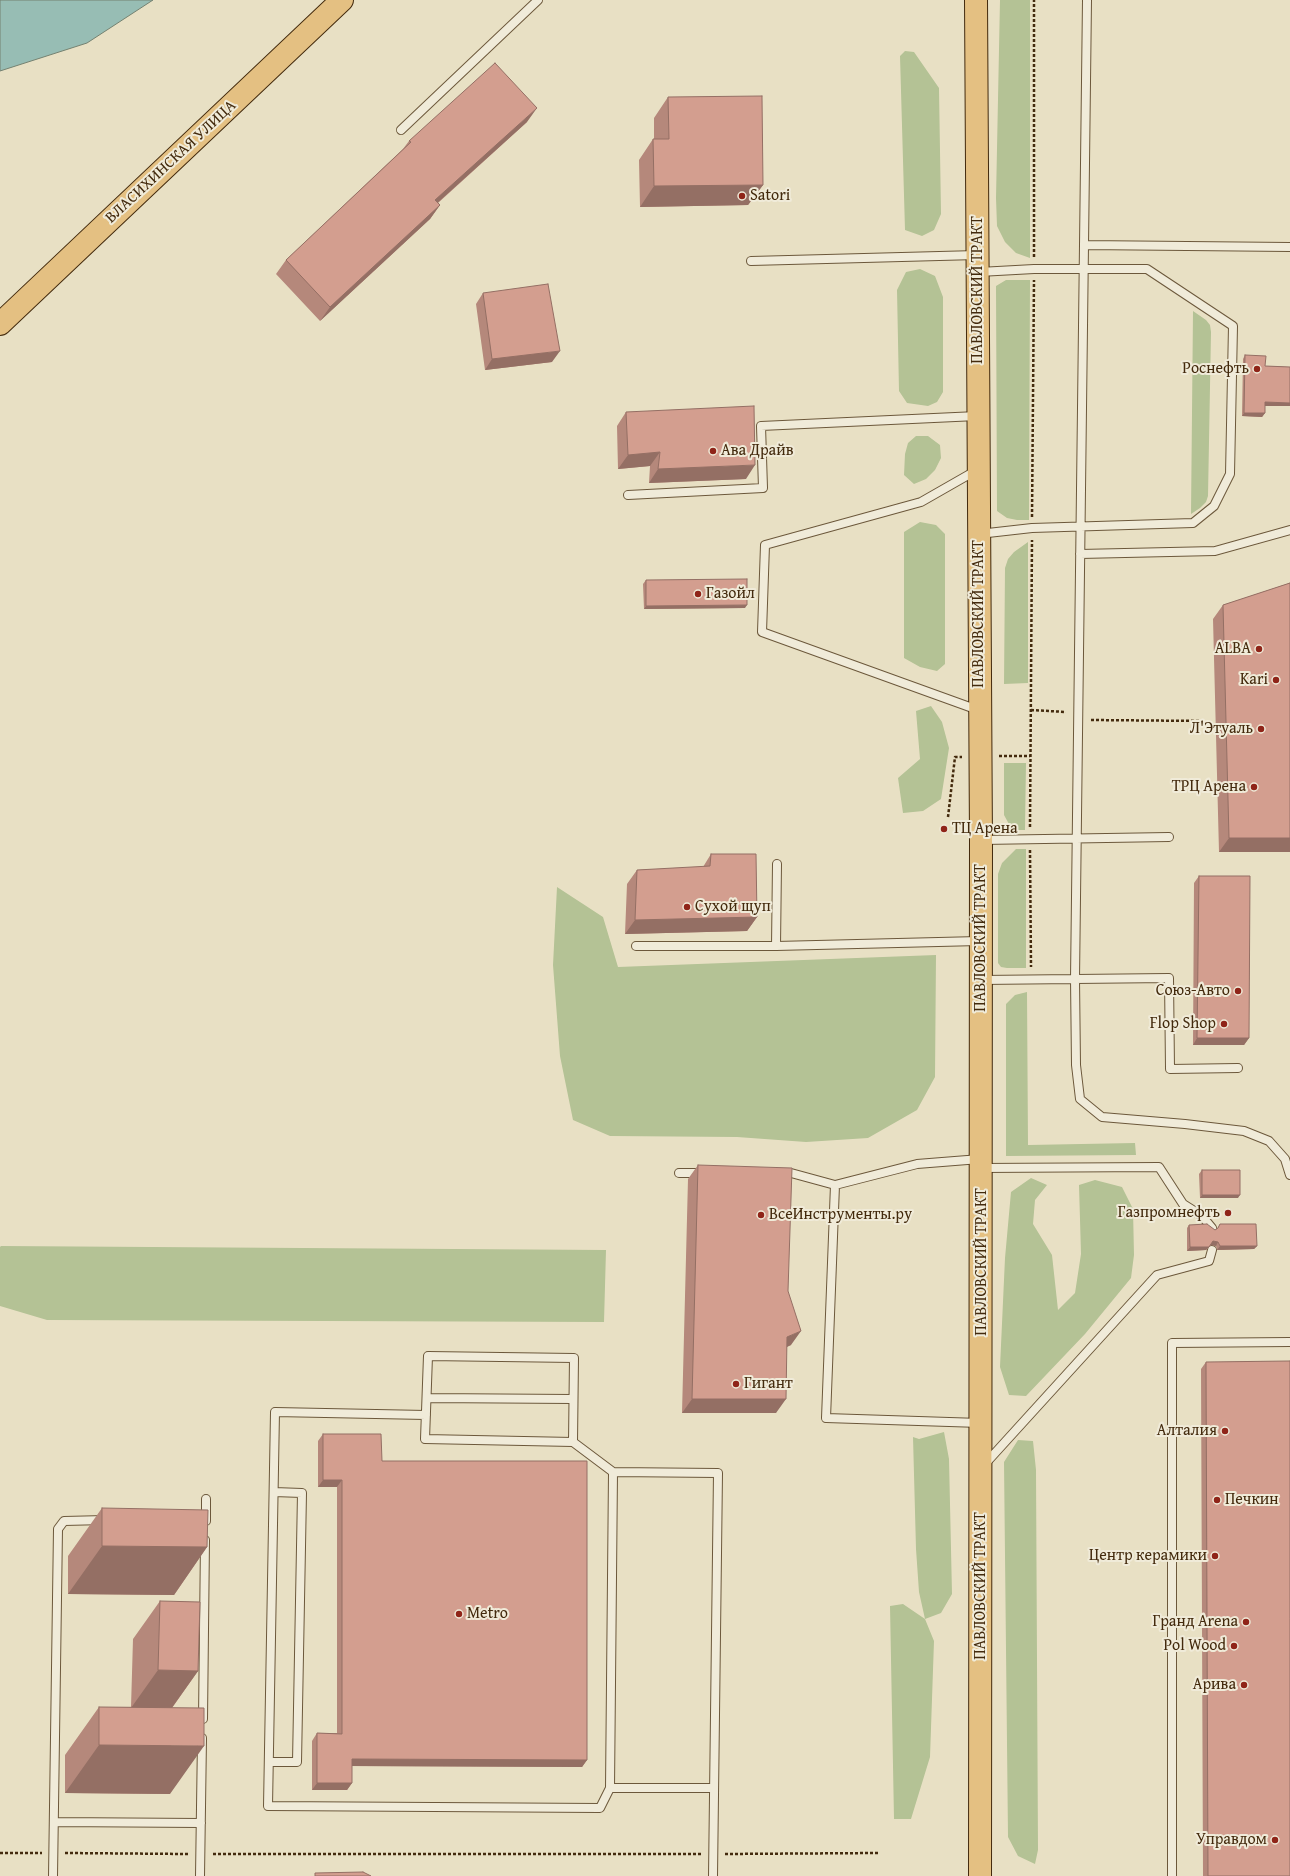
<!DOCTYPE html>
<html>
<head>
<meta charset="utf-8">
<style>
	body { margin:0 }
	canvas { display:block; background:#e8e0c4 }
</style>
</head>
<body>
<canvas width="1290" height="1876"></canvas>
<script>
const c = document.querySelector('canvas').getContext('2d');
c.lineJoin = 'round';
function fill(path, color) {
  c.fillStyle = color;
  c.fill(path, 'evenodd');
}
function shape(rows) {
  const path = new Path2D();
  for (const r of rows) {
    path.moveTo(r[0], r[1]);
    for (let i = 2; i < r.length; i += 2) path.lineTo(r[i], r[i + 1]);
  }
  return path;
}
function trace(path, color, width, dash) {
  c.strokeStyle = color;
  c.lineWidth = width;
  c.lineCap = dash ? 'butt' : 'round';
  c.setLineDash(dash || []);
  c.stroke(path);
}
function label(font, color, halo, rows, align = 'center') {
  c.font = font + ' "Gentium Book Plus",serif';
  c.lineWidth = 4;
  c.setLineDash([]);
  c.textBaseline = 'middle';
  c.strokeStyle = halo;
  c.fillStyle = color;
  for (const [text, x, y, turn = 0] of rows) {
    c.save();
    c.translate(x, y);
    c.rotate((+turn || 0) * Math.PI / 180);
    c.textAlign = isNaN(turn) ? turn : align;
    if (halo) c.strokeText(text, 0, 0);
    c.fillText(text, 0, 0);
    c.restore();
  }
}
fill(shape([
	[1000,0,1030,0,1030,258,1016,253,1005,242,997,226,996,198],
	[905,51,914,52,939,88,941,214,934,230,922,236,905,230,900,56],
	[920,269,935,276,943,297,943,392,937,402,928,406,907,403,899,391,897,290,906,272],
	[1006,280,1030,280,1029,520,1017,520,1007,518,997,511,996,286],
	[1193,311,1206,320,1210,325,1211,332,1208,496,1206,502,1200,508,1191,514],
	[916,436,928,436,940,445,941,458,935,470,926,479,914,484,904,475,905,454,908,443],
	[920,522,936,525,945,534,945,664,937,671,920,667,904,658,904,532],
	[1028,542,1028,683,1004,684,1005,568,1008,559,1014,552],
	[931,706,942,722,949,748,941,799,923,811,903,813,898,778,920,759,916,711],
	[1004,763,1026,763,1025,830,1015,830,1010,826,1004,815],
	[1016,849,1026,849,1026,968,1007,968,1001,967,998,963,998,874,1002,863],
	[557,887,603,917,618,967,936,955,935,1077,917,1110,868,1138,806,1142,737,1137,610,1136,573,1120,560,1056,553,965],
	[1027,992,1028,1145,1135,1143,1136,1155,1006,1156,1006,1004,1015,995],
	[1031,1178,1047,1185,1035,1200,1033,1224,1052,1255,1058,1310,1075,1293,1081,1254,1079,1185,1095,1180,1122,1187,1133,1209,1134,1255,1131,1278,1085,1334,1026,1396,1009,1395,1000,1367,1005,1258,1011,1192],
	[1,1246,606,1250,604,1322,47,1320,0,1306,0,1247],
	[944,1432,949,1459,952,1594,941,1613,925,1619,934,1641,930,1757,911,1819,894,1819,890,1606,903,1604,925,1619,919,1592,916,1549,913,1437,919,1439],
	[1018,1440,1033,1441,1036,1470,1038,1850,1035,1864,1018,1856,1008,1837,1004,1462]
]), '#b4c295');
const water = shape([
	[0,0,153,0,87,43,0,71,0,0]
]);
fill(water, '#97bdb4');
trace(water, '#758271', 1);
const service = shape([
	[1087,0,1075,979,1076,1065,1080,1099,1102,1117,1185,1124,1244,1131,1269,1141,1285,1159,1290,1175],
	[401,130,538,0],
	[1084,245,1290,247],
	[751,261,977,255],
	[979,272,1034,269,1147,269,1233,326,1230,474,1214,506,1193,523,1032,528,979,534],
	[977,470,921,502,765,545,762,632,978,710],
	[628,495,763,488,761,426,977,416],
	[1080,554,1215,551,1290,530],
	[982,840,1169,837],
	[636,946,776,946,979,941],
	[776,946,777,864],
	[981,980,1169,978,1170,1069,1238,1068],
	[981,1168,1159,1167,1183,1204,1202,1216,1212,1228],
	[679,1173,702,1173],
	[782,1173,791,1173,835,1185,917,1164,980,1159],
	[835,1185,826,1418,980,1423],
	[427,1398,573,1399],
	[426,1415,275,1412,268,1806,600,1808,610,1788],
	[573,1442,425,1439,428,1356,574,1358,573,1442,613,1472],
	[985,1464,1157,1275,1209,1261,1212,1250],
	[206,1521,206,1499],
	[203,1719,205,1540],
	[269,1762,297,1762,302,1493,274,1492],
	[54,1822,201,1823],
	[53,1876,58,1529,64,1521,105,1520],
	[200,1876,202,1738],
	[713,1876,718,1473,613,1472,610,1788,714,1788],
	[1172,1876,1172,1343,1290,1342]
]);
const primary = shape([
	[976,0,981,840,980,1876]
]);
const trunk = shape([
	[0,324,342,0]
]);
trace(service, '#6c583b', 10);
trace(primary, '#432a0d', 24);
trace(trunk, '#432a0d', 24);
trace(shape([
	[1034,257,1034,0],
	[1032,517,1034,280],
	[1031,710,1066,712],
	[1091,720,1206,721],
	[999,756,1030,756],
	[948,817,955,757,962,757],
	[1030,827,1032,540],
	[1030,850,1031,967],
	[0,1853,42,1853],
	[65,1853,188,1854],
	[213,1854,702,1854],
	[725,1854,878,1853]
]), '#432a0d', 2.5, [3, 2]);
trace(service, '#f0ebd9', 8);
trace(primary, '#e4c082', 22);
trace(trunk, '#e4c082', 22);
fill(shape([
	[668,97,763,185,748,205,640,207,639,160,653,139,654,139,654,118],
	[527,122,438,203,440,205,430,219,320,321,276,274,286,260,403,149,409,141],
	[483,293,552,362,485,370,476,304],
	[1245,355,1265,366,1290,367,1290,406,1265,406,1265,413,1262,417,1242,416,1243,359],
	[626,412,746,479,649,483,650,466,618,469,617,426],
	[646,580,745,608,644,609,643,584],
	[1290,583,1290,852,1219,852,1213,619,1223,605],
	[711,854,757,917,747,931,625,934,627,884,637,870,703,867],
	[1199,876,1249,1038,1244,1045,1193,1045,1194,883],
	[698,1165,788,1291,791,1345,787,1347,776,1413,682,1413,688,1179],
	[1202,1170,1238,1198,1200,1198,1199,1174],
	[1220,1224,1257,1246,1254,1249,1217,1250,1216,1246,1211,1245,1206,1250,1187,1251,1187,1228,1189,1225,1215,1230,1217,1229],
	[1206,1362,1290,1876,1203,1876,1201,1369],
	[323,1434,382,1461,587,1760,582,1767,352,1766,352,1783,347,1790,312,1790,312,1741,317,1733,337,1733,337,1487,318,1487,318,1441],
	[102,1508,207,1547,174,1595,68,1594,68,1556],
	[160,1601,198,1671,172,1708,170,1794,65,1793,65,1755,99,1707,131,1707,133,1639]
]), '#b5887b');
fill(shape([
	[537,108,527,122,425,214,435,200],
	[763,185,748,205,640,207,654,186],
	[440,205,430,219,320,321,330,307],
	[560,351,552,362,485,370,492,359],
	[1265,402,1290,403,1290,406,1262,406],
	[1244,413,1265,413,1262,417,1242,416],
	[660,452,650,466,618,469,628,455],
	[755,465,746,479,649,483,658,469],
	[747,605,745,608,644,609,646,606],
	[1229,838,1290,838,1290,852,1219,852],
	[757,917,747,931,625,934,635,920],
	[1197,1038,1249,1038,1244,1045,1193,1045],
	[1202,1195,1240,1195,1238,1198,1200,1198],
	[1213,1241,1218,1242,1216,1246,1211,1245,1206,1250,1187,1251,1190,1247],
	[1220,1246,1257,1246,1254,1249,1217,1250],
	[801,1331,791,1345,777,1351,787,1337],
	[692,1399,786,1399,776,1413,682,1413],
	[323,1480,342,1480,337,1487,318,1487],
	[102,1546,207,1547,174,1595,68,1594],
	[158,1670,198,1671,171,1709,131,1708],
	[99,1745,204,1746,170,1794,65,1793],
	[352,1759,587,1760,582,1767,347,1766],
	[317,1783,352,1783,347,1790,312,1790]
]), '#946f64');
const building = shape([
	[495,63,537,108,435,200,440,205,330,307,286,260,411,142,409,141,495,63],
	[762,96,763,185,654,186,653,139,669,139,668,97,762,96],
	[548,284,560,351,492,359,483,293,548,284],
	[1245,355,1266,356,1265,366,1290,367,1290,403,1265,402,1265,413,1244,413,1245,355],
	[754,406,755,465,658,469,660,452,628,455,626,412,754,406],
	[747,579,747,605,646,606,646,580,747,579],
	[1290,583,1290,838,1229,838,1223,605,1290,583],
	[711,854,756,854,757,917,635,920,637,870,710,866,711,854],
	[1199,876,1250,876,1249,1038,1197,1038,1199,876],
	[698,1165,792,1168,788,1291,801,1331,787,1337,786,1399,692,1399,698,1165],
	[1202,1170,1240,1170,1240,1195,1202,1195,1202,1170],
	[1207,1224,1215,1230,1218,1228,1220,1224,1256,1224,1257,1246,1220,1246,1218,1242,1213,1241,1209,1247,1190,1247,1189,1225,1207,1224],
	[1290,1361,1290,1876,1208,1876,1206,1362,1290,1361],
	[323,1434,381,1434,382,1461,587,1461,587,1760,352,1759,352,1783,317,1783,317,1733,342,1734,342,1480,323,1480,323,1434],
	[102,1508,208,1510,207,1547,102,1546,102,1508],
	[160,1601,200,1602,198,1671,158,1670,160,1601],
	[99,1707,204,1708,204,1746,99,1745,99,1707],
	[363,1872,371,1876,315,1876,315,1873,363,1872]
]);
fill(building, '#d39e8f');
trace(building, '#946f64', 1);
for (const [x, y, r, color] of [
	[742,196,4,"#8f2418"],
	[1257,369,4,"#8f2418"],
	[713,451,4,"#8f2418"],
	[698,594,4,"#8f2418"],
	[1259,649,4,"#8f2418"],
	[1276,680,4,"#8f2418"],
	[1261,729,4,"#8f2418"],
	[1254,787,4,"#8f2418"],
	[944,829,4,"#8f2418"],
	[687,907,4,"#8f2418"],
	[1238,991,4,"#8f2418"],
	[1224,1024,4,"#8f2418"],
	[1228,1213,4,"#8f2418"],
	[761,1215,4,"#8f2418"],
	[736,1384,4,"#8f2418"],
	[1225,1431,4,"#8f2418"],
	[1217,1500,4,"#8f2418"],
	[1215,1556,4,"#8f2418"],
	[459,1614,4,"#8f2418"],
	[1246,1622,4,"#8f2418"],
	[1234,1646,4,"#8f2418"],
	[1244,1685,4,"#8f2418"],
	[1275,1840,4,"#8f2418"]
]) {
  const dot = new Path2D();
  dot.arc(x, y, r, 0, 2 * Math.PI);
  c.fillStyle = color;
  c.fill(dot);
  trace(dot, '#f0ebd9', 1.5);
}
label('16px', '#432a0d', '#f0ebd9', [
	["ВЛАСИХИНСКАЯ УЛИЦА",171,162,-43],
	["ПАВЛОВСКИЙ ТРАКТ",978,290,-90],
	["ПАВЛОВСКИЙ ТРАКТ",979,614,-90],
	["ПАВЛОВСКИЙ ТРАКТ",981,938,-90],
	["ПАВЛОВСКИЙ ТРАКТ",982,1262,-90],
	["ПАВЛОВСКИЙ ТРАКТ",981,1586,-90]
]);
label('16px', '#432a0d', '#f0ebd9', [
	["Satori",750,196,"left"],
	["Роснефть",1249,369],
	["Ава Драйв",721,451,"left"],
	["Газойл",706,594,"left"],
	["ALBA",1251,649],
	["Kari",1268,680],
	["Л'Этуаль",1253,729],
	["ТРЦ Арена",1246,787],
	["ТЦ Арена",952,829,"left"],
	["Сухой щуп",695,907,"left"],
	["Союз-Авто",1230,991],
	["Flop Shop",1216,1024],
	["Газпромнефть",1220,1213],
	["ВсеИнструменты.ру",769,1215,"left"],
	["Гигант",744,1384,"left"],
	["Алталия",1217,1431],
	["Печкин",1225,1500,"left"],
	["Центр керамики",1207,1556],
	["Metro",467,1614,"left"],
	["Гранд Arena",1238,1622],
	["Pol Wood",1226,1646],
	["Арива",1236,1685],
	["Управдом",1267,1840]
], 'right');
</script>
</body>
</html>
